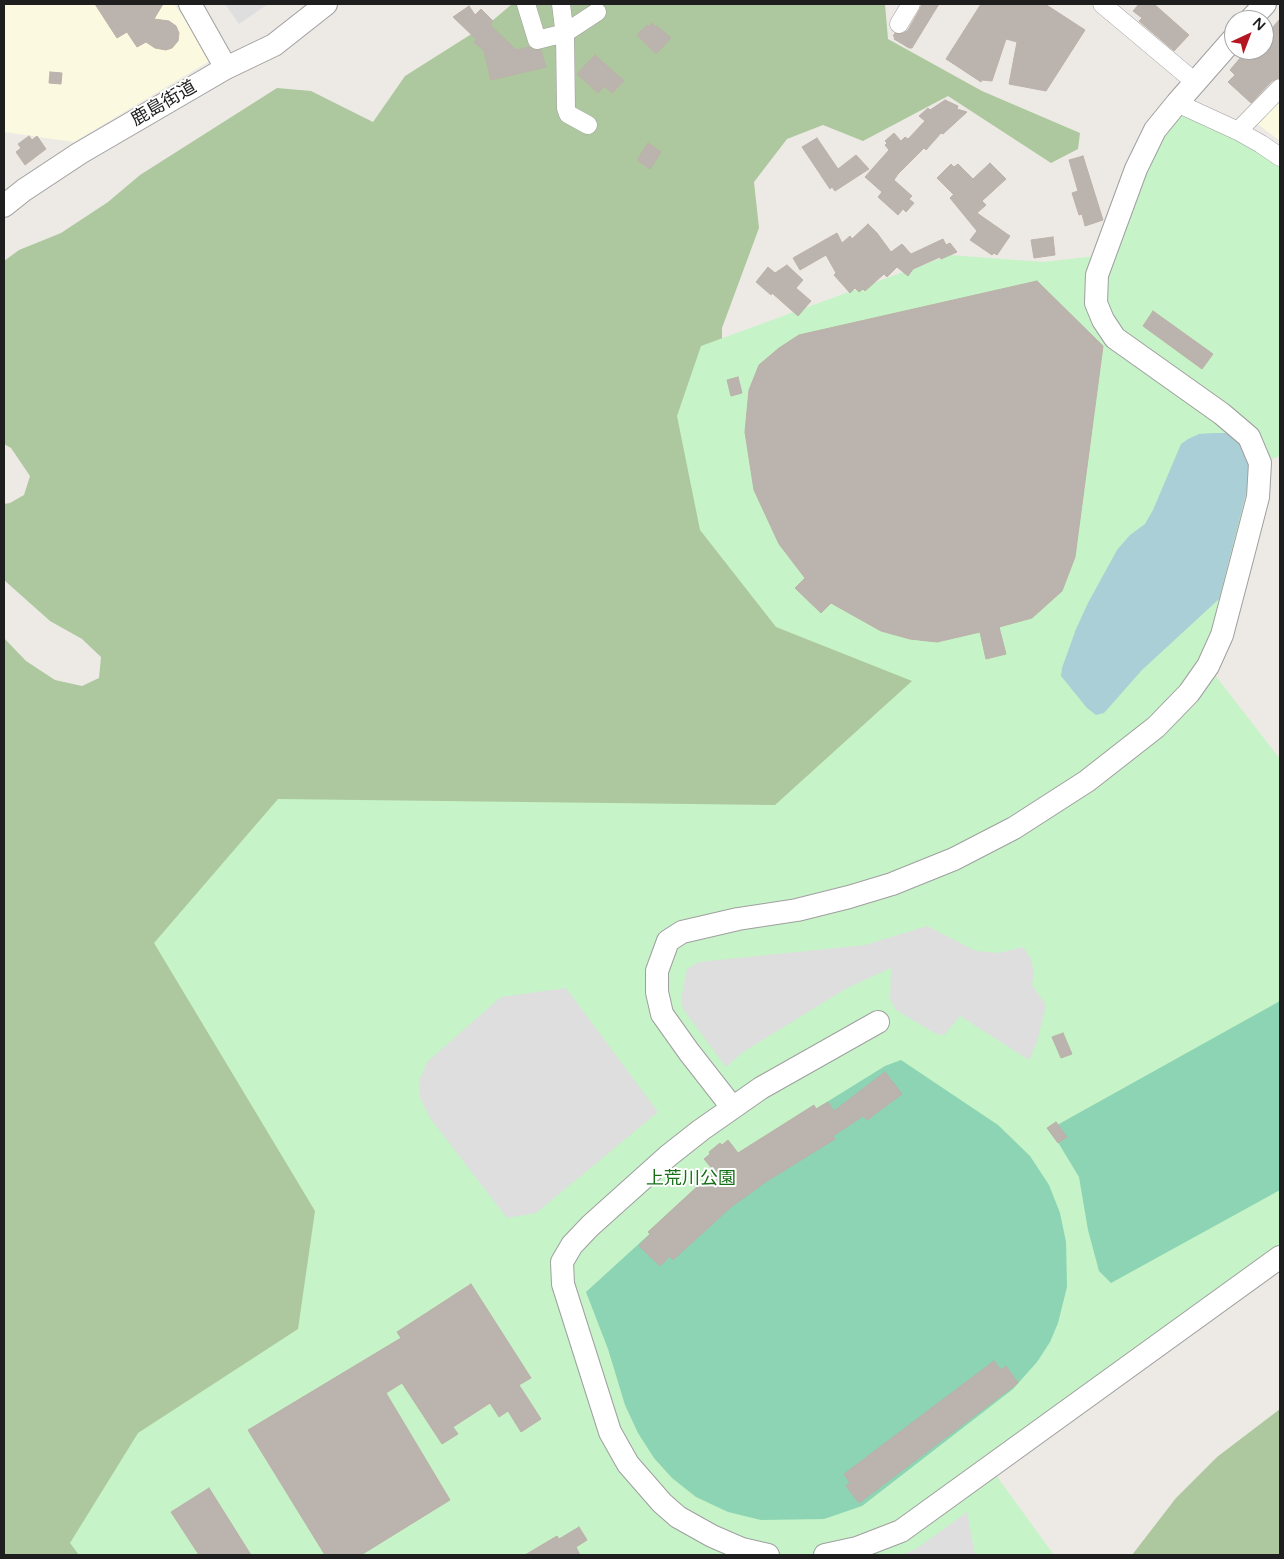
<!DOCTYPE html>
<html>
<head>
<meta charset="utf-8">
<style>
	body { margin:0 }
	#map { position:relative; width:1284px; height:1559px; overflow:hidden; background:#edeae5; font-family:"Varela Round",sans-serif }
	canvas { display:block }
	.frame { position:absolute; inset:0; border:5px solid #1e1e1e; pointer-events:none }
	.north { position:absolute; left:1224px; top:10px; width:50px; height:50px; box-sizing:border-box; background:#fff; border:1px solid #a5a5a5; border-radius:50%; rotate:43deg; font-size:14px; font-weight:700; line-height:20px; text-align:center; color:#1e1e1e }
	.north::after { content:''; display:block; margin:auto; width:18px; height:22px; background:#b41721; clip-path:polygon(50% 0,100% 100%,50% 72%,0 100%) }
</style>
</head>
<body>
<div id="map">
<canvas width="1284" height="1559"></canvas>
<div class="frame"></div>
<div class="north">N</div>
</div>
<script>
const c = document.querySelector('canvas').getContext('2d');
c.lineJoin = 'round';
function fill(path, color) {
  c.fillStyle = color;
  c.fill(path, 'evenodd');
}
function shape(rows) {
  const path = new Path2D();
  for (const r of rows) {
    path.moveTo(r[0], r[1]);
    for (let i = 2; i < r.length; i += 2) path.lineTo(r[i], r[i + 1]);
  }
  return path;
}
function trace(path, color, width, dash) {
  c.strokeStyle = color;
  c.lineWidth = width;
  c.lineCap = dash ? 'butt' : 'round';
  c.setLineDash(dash || []);
  c.stroke(path);
}
function label(font, color, halo, rows, align = 'center') {
  c.font = font + ' "Varela Round","Noto Sans JP",sans-serif';
  c.lineWidth = 4;
  c.setLineDash([]);
  c.textBaseline = 'middle';
  c.strokeStyle = halo;
  c.fillStyle = color;
  for (const [text, x, y, turn = 0] of rows) {
    c.save();
    c.translate(x, y);
    c.rotate((+turn || 0) * Math.PI / 180);
    c.textAlign = isNaN(turn) ? turn : align;
    if (halo) c.strokeText(text, 0, 0);
    c.fillText(text, 0, 0);
    c.restore();
  }
}
fill(shape([
	[4,4,174,4,213,59,74,142,4,132],
	[1280,96,1280,141,1255,122]
]), '#fbf9e0');
fill(shape([
	[512,4,885,4,888,39,982,91,1080,133,1078,149,1051,163,948,96,863,141,823,125,787,139,754,182,759,228,722,328,722,414,986,666,472,1176,102,1555,4,1555,4,638,26,661,55,680,82,686,99,678,101,657,82,639,50,621,4,580,4,504,10,503,24,495,30,476,11,448,4,444,4,261,19,250,61,233,108,202,140,175,277,88,311,91,373,122,405,76,492,21],
	[1280,1409,1280,1555,1132,1555,1176,1498,1217,1457]
]), '#adc89e');
fill(shape([
	[1177,103,1280,157,1280,456,1260,463,1208,666,1280,759,1280,1257,990,1467,1054,1555,79,1555,70,1543,138,1433,298,1329,315,1211,154,943,278,799,775,805,912,681,776,627,700,530,677,416,701,346,950,255,1043,262,1105,255]
]), '#c6f3c7');
fill(shape([
	[1280,1001,1280,1190,1111,1283,1099,1271,1088,1230,1079,1177,1050,1129],
	[901,1060,998,1125,1030,1156,1049,1185,1060,1213,1066,1242,1067,1287,1058,1323,1050,1342,1037,1362,1013,1389,862,1506,824,1519,761,1520,728,1512,696,1497,672,1478,654,1458,638,1433,625,1405,608,1349,586,1292,701,1187,814,1110,885,1066]
]), '#8cd4b3');
fill(shape([
	[225,4,268,4,239,24],
	[927,926,976,951,999,953,1023,947,1031,959,1034,974,1032,985,1046,1005,1037,1042,1029,1060,960,1016,944,1035,936,1034,896,1010,890,999,891,968,847,988,743,1052,726,1067,683,1009,681,999,687,969,699,962,865,945],
	[566,988,658,1112,536,1213,507,1218,430,1118,420,1097,419,1081,427,1062,501,997],
	[967,1512,975,1555,901,1555,916,1549]
]), '#dedede');
fill(shape([
	[1213,433,1226,433,1238,442,1246,454,1249,468,1249,482,1219,599,1142,670,1104,713,1096,715,1087,708,1061,676,1062,668,1076,629,1088,603,1117,550,1130,535,1145,524,1153,510,1181,444,1188,439,1199,434]
]), '#aacfd6');
const building = shape([
	[95,4,163,4,154,19,169,21,176,26,179,33,178,41,172,48,166,50,155,48,146,42,137,47,127,32,117,38,95,4],
	[922,4,939,4,912,48,909,48,894,39,895,37,893,36,895,33,904,33,908,30,920,9,922,4],
	[981,4,1045,4,1085,30,1046,91,1009,84,1017,42,1006,39,992,81,982,80,981,82,946,59,981,4],
	[1139,4,1154,4,1189,35,1174,51,1139,21,1142,18,1133,11,1139,4],
	[469,6,475,15,481,9,493,21,490,25,516,50,529,47,534,50,541,50,546,67,491,80,484,51,474,42,477,40,453,17,469,6],
	[1280,19,1280,78,1272,81,1251,103,1228,82,1235,75,1230,70,1247,50,1264,50,1264,37,1280,19],
	[652,23,656,27,657,26,671,38,656,54,637,35,647,25,649,27,652,23],
	[595,55,624,81,612,93,604,86,598,93,577,74,595,55],
	[50,72,62,73,61,84,49,83,50,72],
	[945,100,958,106,957,109,967,112,943,134,941,133,926,150,924,148,898,174,894,180,912,196,909,199,914,203,906,212,903,209,898,215,878,197,882,192,865,177,889,150,885,145,887,143,885,141,894,133,901,141,905,137,908,139,925,121,919,116,928,108,930,110,945,100],
	[29,136,32,140,37,136,46,149,25,165,16,152,21,148,18,144,29,136],
	[817,138,838,169,856,155,869,169,835,191,832,187,830,189,802,147,817,138],
	[648,143,661,152,650,169,637,160,648,143],
	[1083,156,1103,220,1085,226,1082,214,1079,215,1072,193,1078,191,1069,160,1083,156],
	[990,163,1006,179,982,201,986,205,977,213,1010,236,997,255,994,253,992,255,970,240,977,231,950,198,953,195,955,196,937,178,951,164,954,167,958,164,973,179,990,163],
	[868,224,877,233,891,252,902,244,911,254,943,239,946,245,950,243,957,252,941,259,940,257,913,269,908,276,897,267,887,277,884,274,865,291,863,289,859,292,855,288,850,293,834,275,836,273,826,255,800,270,793,258,837,233,842,243,850,236,852,239,868,224],
	[1053,237,1055,255,1034,258,1031,240,1053,237],
	[787,265,803,280,796,288,811,301,798,316,772,293,771,295,756,282,768,267,775,273,787,265],
	[1037,281,1103,346,1075,557,1062,591,1032,618,999,627,1006,654,986,659,980,632,937,642,910,639,881,631,831,603,821,613,795,588,805,578,779,544,754,490,745,432,749,390,759,365,779,348,799,335,1037,281],
	[1153,311,1213,354,1202,369,1143,326,1153,311],
	[738,377,742,393,731,396,727,380,738,377],
	[1063,1033,1072,1054,1061,1058,1052,1037,1063,1033],
	[885,1072,902,1094,867,1120,863,1116,833,1136,835,1139,767,1181,731,1207,673,1260,670,1256,660,1266,639,1246,650,1234,648,1232,714,1171,704,1159,710,1154,709,1152,720,1143,722,1145,728,1140,738,1153,814,1105,816,1109,828,1102,834,1111,885,1072],
	[1056,1122,1067,1137,1058,1143,1047,1128,1056,1122],
	[471,1284,531,1378,519,1385,541,1419,521,1432,508,1411,499,1417,490,1403,453,1427,458,1434,442,1444,402,1383,386,1393,450,1500,361,1555,325,1555,248,1430,401,1338,397,1332,471,1284],
	[994,1361,1001,1370,1006,1366,1018,1383,859,1503,846,1486,850,1483,844,1474,994,1361],
	[209,1488,251,1555,199,1555,171,1512,209,1488],
	[579,1527,587,1540,576,1547,580,1555,525,1555,557,1536,559,1539,579,1527]
]);
fill(building, '#bab3ae');
trace(building, '#bdb1a9', 1);
const minor = shape([
	[526,4,537,40,565,33,597,12],
	[561,4,565,36,566,108,568,114,588,125],
	[1102,4,1195,82],
	[899,24,911,4],
	[1177,103,1238,131,1261,144,1280,157],
	[1238,131,1280,88]
]);
const tertiary = shape([
	[190,4,226,68],
	[1250,20,1265,4],
	[4,206,24,190,80,153,226,68,274,45,326,4],
	[732,1107,689,1052,662,1014,657,992,657,971,668,941,682,932,738,919,797,910,849,897,892,884,954,859,1014,828,1087,781,1156,727,1189,693,1208,666,1222,635,1243,555,1258,497,1260,463,1249,437,1222,414,1115,338,1103,320,1096,303,1097,275,1136,169,1155,130,1177,103,1234,38],
	[768,1555,742,1549,712,1536,678,1517,662,1503,628,1464,610,1432,563,1284,562,1262,572,1245,590,1226,668,1156,701,1130,761,1088,878,1022],
	[825,1555,857,1548,901,1531,1280,1257]
]);
trace(minor, '#9f9f9f', 19);
trace(tertiary, '#9f9f9f', 24);
trace(minor, '#fff', 18);
trace(tertiary, '#fff', 22);
label('18px', '#1e1e1e', '#fff', [
	["鹿島街道",164,104,-30]
]);
label('18px', '#186f1a', '#fff', [
	["上荒川公園",691,1179]
]);
</script>
</body>
</html>
